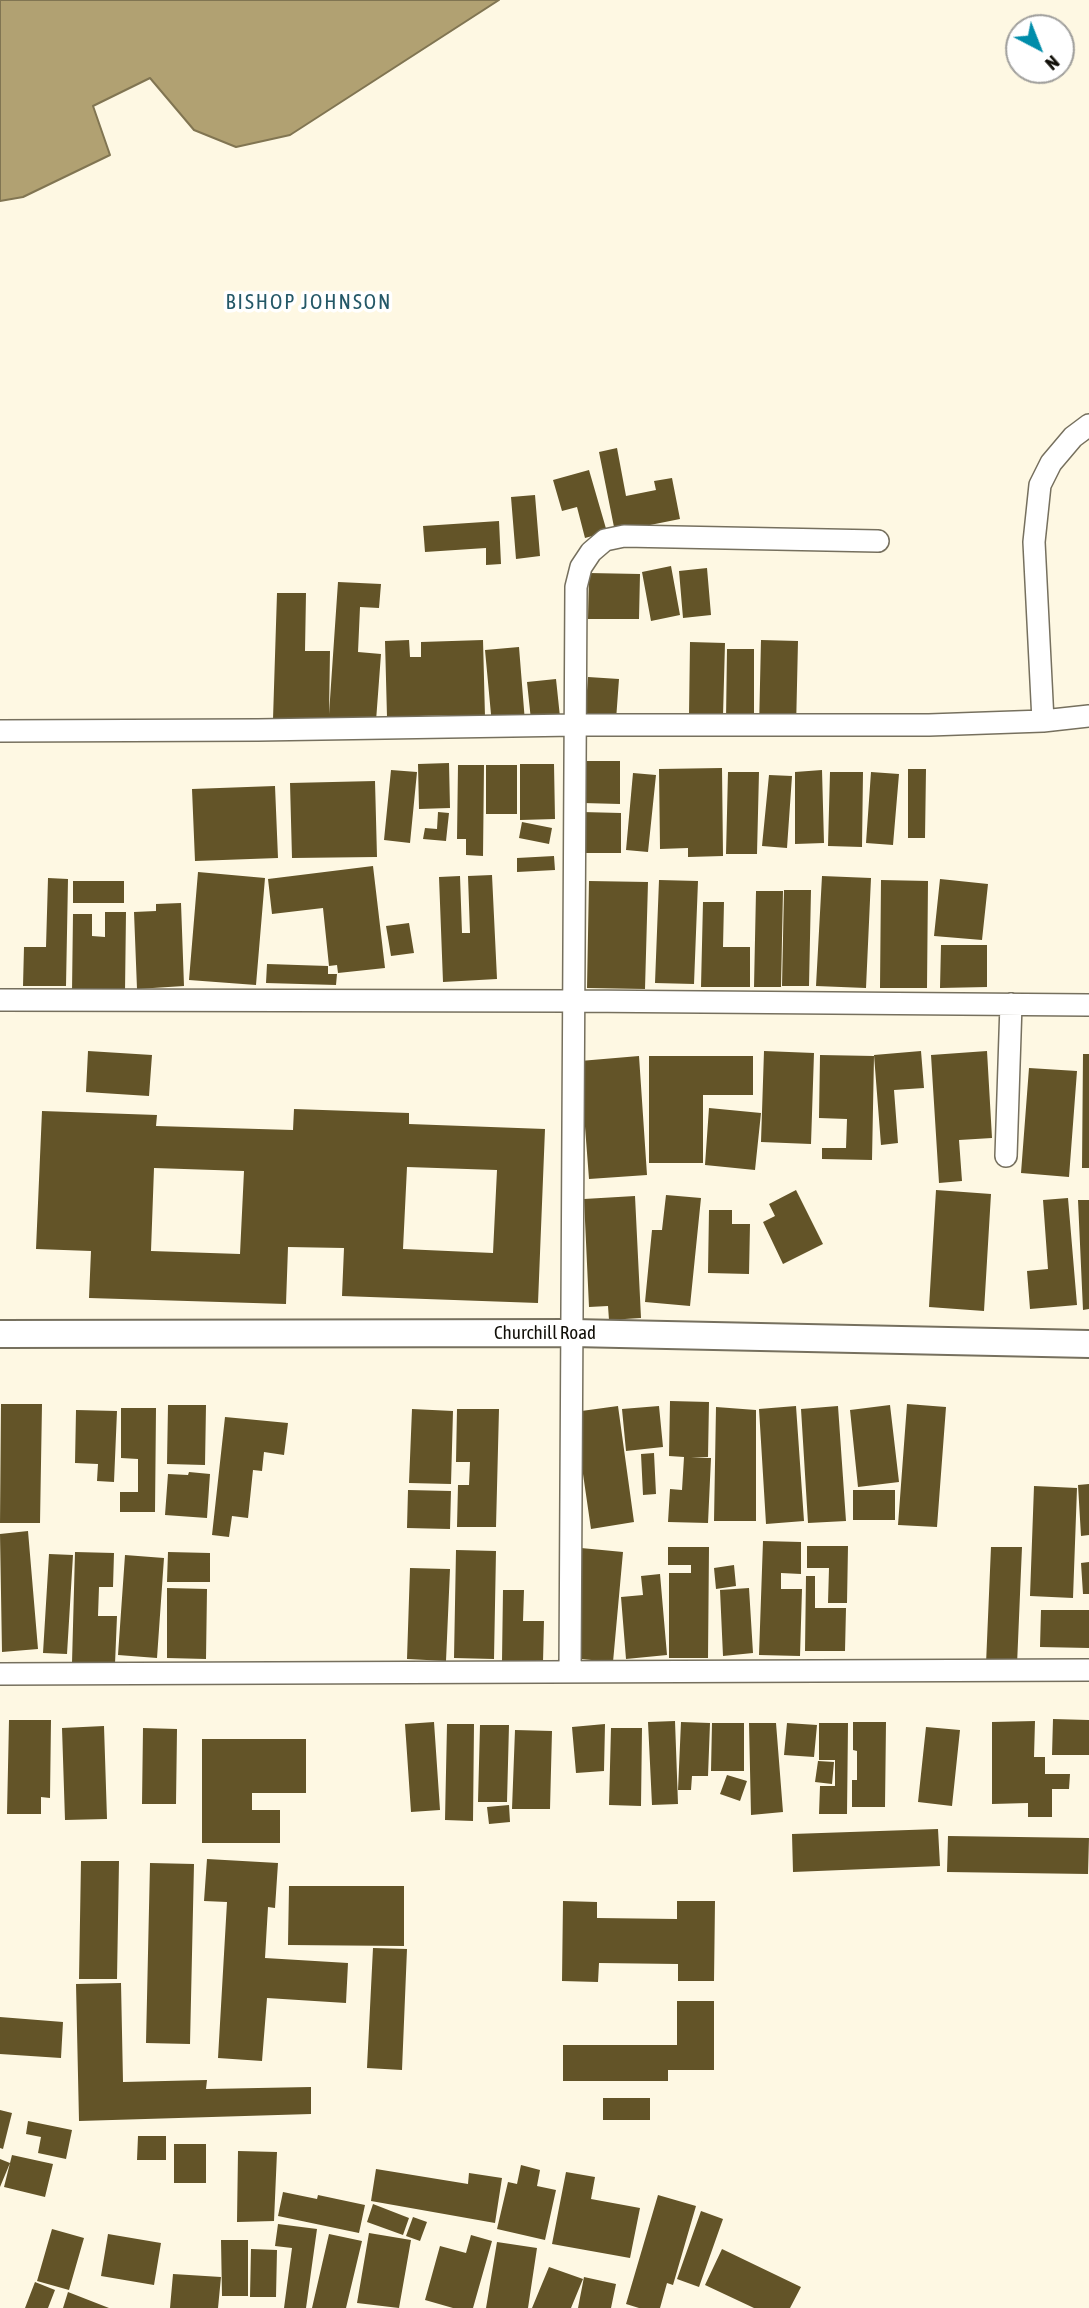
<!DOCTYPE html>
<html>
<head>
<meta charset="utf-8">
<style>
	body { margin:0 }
	#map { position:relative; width:1089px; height:2308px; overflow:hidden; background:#fef8e3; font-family:"Asap Condensed",sans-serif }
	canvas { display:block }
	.north { position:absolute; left:1005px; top:14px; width:70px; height:70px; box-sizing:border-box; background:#fff; border:2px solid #a09f9c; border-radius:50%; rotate:138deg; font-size:19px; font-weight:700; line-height:28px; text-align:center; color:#110f08 }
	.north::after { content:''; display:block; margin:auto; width:24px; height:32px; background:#008daa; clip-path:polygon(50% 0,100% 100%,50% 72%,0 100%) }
</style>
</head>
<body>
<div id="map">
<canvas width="1089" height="2308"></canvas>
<div class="north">N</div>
</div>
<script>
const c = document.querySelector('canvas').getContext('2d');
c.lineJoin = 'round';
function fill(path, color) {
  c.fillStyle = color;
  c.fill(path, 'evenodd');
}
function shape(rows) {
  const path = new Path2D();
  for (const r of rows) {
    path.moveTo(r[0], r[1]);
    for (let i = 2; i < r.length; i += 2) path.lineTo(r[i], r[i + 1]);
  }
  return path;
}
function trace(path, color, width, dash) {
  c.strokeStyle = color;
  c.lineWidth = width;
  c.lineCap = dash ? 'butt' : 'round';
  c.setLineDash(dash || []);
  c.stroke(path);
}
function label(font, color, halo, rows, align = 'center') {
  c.font = font + ' "Asap Condensed",sans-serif';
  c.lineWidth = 7;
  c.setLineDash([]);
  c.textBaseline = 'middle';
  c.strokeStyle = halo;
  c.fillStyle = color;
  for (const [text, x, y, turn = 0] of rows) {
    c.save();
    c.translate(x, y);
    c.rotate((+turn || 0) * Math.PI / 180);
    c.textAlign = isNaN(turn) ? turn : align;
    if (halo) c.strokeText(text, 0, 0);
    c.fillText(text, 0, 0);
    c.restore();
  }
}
const water = shape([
	[0,0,499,0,290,135,236,147,194,130,150,78,93,106,110,155,23,197,0,201,0,0]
]);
fill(water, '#b1a172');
trace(water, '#817552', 2);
fill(shape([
	[617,448,626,496,656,490,654,481,672,478,680,519,615,532,599,452],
	[589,470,607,532,585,538,577,507,562,511,553,480],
	[535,495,540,556,516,559,511,497],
	[499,521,501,564,486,565,486,548,425,552,423,526],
	[671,566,680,615,651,621,642,572],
	[707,568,711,615,683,618,679,571],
	[589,573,640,574,639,619,588,619],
	[338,582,381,584,379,608,360,607,358,652,381,654,376,721,273,719,277,593,306,593,305,651,330,651,329,714],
	[409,640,410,657,421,657,421,642,483,640,485,717,451,718,451,715,387,717,385,641],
	[761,640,798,641,796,729,759,728],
	[690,642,725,643,723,716,689,715],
	[519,647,525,722,492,725,485,650],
	[727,649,754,649,754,720,726,720],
	[588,677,619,679,616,720,585,718],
	[556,679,560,717,531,720,527,682],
	[584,761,620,761,620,804,583,803],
	[449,763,450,808,419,809,418,764],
	[520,764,554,764,555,819,520,820],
	[458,765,484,765,483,856,466,855,466,839,457,839],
	[486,765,517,765,517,814,486,814],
	[722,768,723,856,688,857,688,848,660,849,659,769],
	[908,769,926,769,925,838,908,838],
	[391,770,417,772,410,843,384,840],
	[822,770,824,843,795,844,795,772],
	[728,772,759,772,757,854,726,854],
	[830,772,863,772,862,847,828,846],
	[871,772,899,774,893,845,866,843],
	[633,773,656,775,648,852,626,850],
	[769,775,792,776,787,848,762,846],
	[375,781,377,857,292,858,290,783],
	[275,786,278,858,195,861,192,789],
	[438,812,449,813,446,841,423,839,425,828,437,829],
	[582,812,621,813,621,853,582,853],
	[522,822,552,828,549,844,519,838],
	[554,856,555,870,517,872,517,858],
	[373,866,385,968,338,973,337,965,329,966,323,908,272,914,268,879],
	[198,872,265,878,256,985,189,980],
	[492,875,497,979,443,982,439,877,460,876,462,933,470,933,468,876],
	[822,876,871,878,866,988,816,986],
	[48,878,68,879,66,986,23,986,24,947,46,947],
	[940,879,988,884,982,940,934,936],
	[659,880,698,881,694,984,655,983],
	[881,880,928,881,927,988,880,988],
	[73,881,124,881,124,903,73,903],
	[589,881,648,882,645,989,587,988],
	[784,890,811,890,809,986,782,986],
	[756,891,783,891,781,987,754,987],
	[703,902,724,902,723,947,750,947,750,987,701,987],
	[181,903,184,986,137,989,134,912,156,911,156,904],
	[105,912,126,912,125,992,72,992,73,914,92,914,92,936,105,937],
	[409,923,414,953,391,956,386,926],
	[941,945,987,945,987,987,940,988],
	[267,964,328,966,328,974,337,974,336,985,266,983],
	[88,1051,152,1055,149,1096,86,1092],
	[764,1051,814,1053,811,1144,761,1142],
	[921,1051,924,1088,894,1090,898,1143,881,1145,874,1055],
	[987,1051,992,1138,959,1140,962,1181,939,1183,931,1055],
	[1083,1054,1089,1054,1089,1168,1082,1168],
	[820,1055,874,1056,872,1160,822,1159,822,1148,846,1148,847,1119,819,1118],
	[639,1056,647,1175,589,1179,580,1061],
	[649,1056,753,1056,753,1095,703,1095,703,1163,649,1163],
	[1029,1068,1077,1071,1069,1177,1021,1173],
	[709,1108,761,1113,755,1170,705,1165],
	[294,1109,409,1113,409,1124,545,1129,538,1303,342,1296,344,1248,288,1247,286,1304,89,1298,91,1251,36,1249,42,1111,157,1115,156,1126,293,1130],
	[407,1167,497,1170,493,1253,403,1249],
	[154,1168,244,1171,240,1254,151,1251],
	[796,1190,823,1244,783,1264,763,1222,775,1216,769,1204],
	[936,1190,991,1194,984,1311,929,1307],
	[666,1195,701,1198,690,1306,645,1302,652,1230,662,1230],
	[635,1196,641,1318,609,1320,608,1306,589,1307,584,1199],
	[1068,1198,1077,1305,1030,1309,1027,1271,1048,1269,1043,1200],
	[1078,1200,1089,1200,1089,1309,1083,1310],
	[709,1210,732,1210,732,1224,750,1224,749,1274,708,1273],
	[670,1401,709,1402,708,1457,691,1458,711,1458,708,1523,668,1522,670,1489,682,1490,684,1457,669,1456],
	[1,1404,42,1404,40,1523,0,1523],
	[907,1404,946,1407,937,1527,898,1525],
	[168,1405,206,1405,205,1465,167,1464],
	[890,1405,899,1482,858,1487,850,1410],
	[618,1406,634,1522,591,1529,574,1412],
	[659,1406,663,1447,626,1451,622,1409],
	[796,1406,804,1521,766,1524,759,1409],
	[838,1406,846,1521,808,1523,801,1409],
	[716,1407,756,1410,756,1521,714,1521],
	[121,1408,156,1408,155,1512,120,1512,120,1492,138,1492,138,1459,121,1458],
	[412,1409,453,1411,451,1484,409,1483],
	[457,1409,499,1409,496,1527,457,1527,458,1485,469,1485,470,1462,456,1462],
	[76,1410,117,1411,114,1482,97,1481,98,1464,75,1463],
	[225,1417,288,1423,284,1455,264,1452,262,1471,253,1470,248,1518,232,1516,229,1537,212,1535],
	[654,1453,656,1494,643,1495,641,1454],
	[189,1472,210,1474,207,1518,165,1515,168,1474,188,1475],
	[1089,1484,1089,1535,1081,1536,1078,1485],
	[1034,1486,1077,1488,1073,1598,1030,1596],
	[408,1490,451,1491,450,1529,407,1528],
	[853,1490,895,1490,895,1520,853,1520],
	[28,1531,38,1649,2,1652,0,1534],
	[763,1541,801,1542,801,1574,781,1573,781,1589,802,1589,800,1656,759,1655],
	[807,1546,848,1546,847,1603,828,1603,829,1568,807,1568],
	[668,1547,709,1547,708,1658,669,1658,669,1573,691,1573,691,1565,668,1565],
	[991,1547,1022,1547,1017,1665,986,1664],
	[581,1548,623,1552,613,1662,570,1658],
	[456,1550,496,1551,494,1659,454,1658],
	[75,1552,114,1553,113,1587,99,1587,98,1616,117,1616,115,1664,72,1663],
	[168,1552,210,1553,210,1582,167,1582],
	[49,1554,73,1555,67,1654,43,1653],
	[125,1555,164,1558,157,1658,118,1655],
	[1089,1562,1089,1594,1083,1594,1081,1563],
	[734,1565,736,1586,716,1589,714,1568],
	[410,1568,450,1569,446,1661,407,1659],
	[660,1574,667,1655,626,1659,621,1597,643,1595,641,1576],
	[806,1576,815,1576,815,1608,846,1608,845,1651,805,1651],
	[167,1588,207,1589,206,1659,167,1658],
	[749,1588,753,1653,723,1656,720,1590],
	[503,1590,524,1590,523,1621,544,1621,543,1662,502,1661],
	[1041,1610,1089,1610,1089,1648,1040,1647],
	[1053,1719,1089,1720,1089,1755,1052,1755],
	[9,1720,51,1720,50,1798,41,1797,41,1814,7,1814],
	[675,1721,678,1804,652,1805,648,1722],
	[1035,1721,1034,1757,1045,1757,1045,1774,1070,1774,1069,1789,1052,1789,1052,1817,1028,1817,1028,1803,992,1804,992,1722],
	[434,1722,440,1810,411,1812,405,1724],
	[681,1722,710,1723,708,1776,692,1776,691,1790,678,1790],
	[853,1722,886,1722,885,1807,852,1807,852,1780,857,1780,857,1751,853,1750],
	[712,1723,744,1723,744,1771,711,1771],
	[749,1723,776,1723,783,1812,751,1815],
	[787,1723,817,1725,814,1757,784,1755],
	[819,1723,848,1723,847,1814,819,1814,820,1786,835,1786,835,1755,835,1760,819,1760],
	[447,1724,474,1724,473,1821,445,1820],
	[605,1724,604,1771,576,1773,572,1727],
	[480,1725,509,1725,507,1802,478,1802],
	[104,1726,107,1819,65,1820,62,1728],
	[926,1727,960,1730,952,1806,918,1802],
	[143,1728,177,1729,176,1804,142,1804],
	[611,1728,642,1728,641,1806,609,1805],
	[515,1730,552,1731,550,1809,512,1809],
	[202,1739,306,1739,306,1793,252,1793,252,1810,280,1810,280,1843,202,1843],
	[818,1761,834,1762,832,1784,815,1782],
	[727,1775,747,1781,740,1801,720,1794],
	[509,1805,510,1822,489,1824,487,1807],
	[938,1829,940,1866,793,1872,792,1834],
	[948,1836,1089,1838,1088,1874,947,1872],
	[207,1859,278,1863,275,1908,268,1907,265,1958,348,1963,346,2003,267,1998,262,2061,218,2058,227,1902,204,1901],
	[81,1861,119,1861,117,1979,79,1979],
	[150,1863,194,1864,190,2044,146,2043],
	[289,1886,404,1886,404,1946,288,1945],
	[563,1901,597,1902,597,1918,677,1919,677,1901,715,1901,714,1981,678,1981,678,1964,599,1963,598,1982,562,1981],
	[373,1948,407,1949,402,2070,367,2068],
	[121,1983,123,2082,207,2080,206,2089,311,2087,311,2114,79,2121,76,1984],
	[677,2001,714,2001,714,2070,668,2070,668,2081,563,2081,563,2045,677,2045],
	[0,2017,63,2022,61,2058,0,2054],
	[603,2098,650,2098,650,2120,603,2120],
	[0,2110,12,2113,3,2149,0,2148],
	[28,2121,72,2130,66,2159,38,2153,41,2137,26,2134],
	[138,2136,166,2136,166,2160,137,2160],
	[174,2144,206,2144,206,2183,174,2183],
	[238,2151,277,2152,274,2221,237,2222],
	[12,2155,53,2164,45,2197,4,2187],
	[0,2159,10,2163,0,2187],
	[521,2165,540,2170,537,2186,556,2190,545,2240,497,2229,508,2182,517,2184],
	[376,2169,468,2184,469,2173,502,2178,495,2223,371,2201],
	[566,2172,595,2177,591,2199,640,2208,630,2258,552,2244],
	[283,2192,317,2199,318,2195,365,2205,359,2233,278,2216],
	[658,2195,696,2206,673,2285,667,2283,660,2308,639,2308,626,2304],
	[373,2204,409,2218,403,2235,367,2222],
	[701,2211,723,2219,699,2287,677,2279],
	[413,2217,427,2222,420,2241,406,2236],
	[278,2224,317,2229,306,2308,284,2308,292,2248,275,2246],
	[52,2229,84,2238,69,2290,37,2281],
	[369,2233,411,2240,399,2308,357,2303],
	[108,2234,161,2243,154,2285,101,2276],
	[329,2234,362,2241,346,2308,312,2308],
	[471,2235,492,2241,473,2308,453,2308,425,2300,440,2246,466,2253],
	[221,2240,248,2240,248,2296,222,2296],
	[497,2242,537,2248,528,2308,486,2308],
	[251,2249,277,2250,276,2297,250,2297],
	[722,2249,801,2287,790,2308,754,2308,705,2285],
	[549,2267,583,2279,571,2308,532,2308],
	[173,2274,221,2277,218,2308,170,2308],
	[584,2277,616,2284,611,2308,578,2308],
	[35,2282,55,2290,48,2308,25,2308],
	[68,2292,109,2308,63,2308]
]), '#635428');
const minor = shape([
	[1043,721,1034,542,1040,485,1051,463,1073,437,1089,425],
	[0,731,258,730,575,725,929,725,1043,721,1089,716],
	[0,1000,575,1001,1089,1005],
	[1006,1156,1011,1004],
	[570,1672,576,587,581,567,591,552,605,540,624,536,878,541],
	[0,1674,1089,1670]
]);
const tertiary = shape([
	[0,1334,573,1333,1089,1344]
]);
trace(minor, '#76705e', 24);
trace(tertiary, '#76705e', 30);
trace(minor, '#fff', 21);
trace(tertiary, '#fff', 26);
label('19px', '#110f08', '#fff', [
	["Churchill Road",545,1333]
]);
c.letterSpacing = '2px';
label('21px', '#245867', '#fff', [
	["BISHOP JOHNSON",309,302]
]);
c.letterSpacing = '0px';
</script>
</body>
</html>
